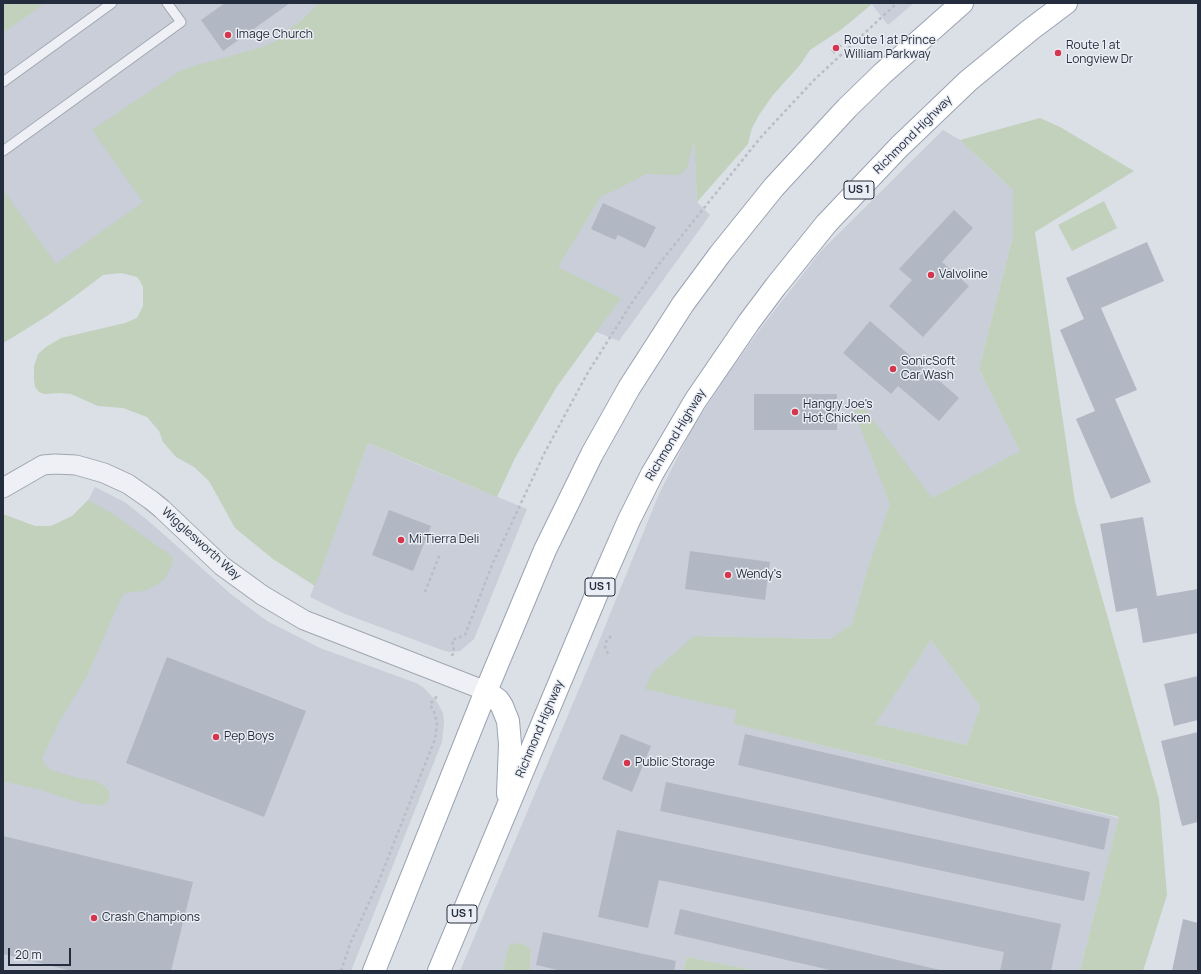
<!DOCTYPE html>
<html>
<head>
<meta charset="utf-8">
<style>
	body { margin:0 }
	#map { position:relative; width:1201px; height:974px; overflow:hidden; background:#dbdfe6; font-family:Manrope,sans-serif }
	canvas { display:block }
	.frame { position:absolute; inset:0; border:4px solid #242d3d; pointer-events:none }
	.scale { position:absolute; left:8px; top:948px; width:63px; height:18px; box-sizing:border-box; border:2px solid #242d3d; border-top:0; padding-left:5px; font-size:12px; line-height:14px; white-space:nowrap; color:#242d3d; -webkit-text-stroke:3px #eaeef4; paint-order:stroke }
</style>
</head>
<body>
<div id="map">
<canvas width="1201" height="974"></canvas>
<div class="frame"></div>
<div class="scale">20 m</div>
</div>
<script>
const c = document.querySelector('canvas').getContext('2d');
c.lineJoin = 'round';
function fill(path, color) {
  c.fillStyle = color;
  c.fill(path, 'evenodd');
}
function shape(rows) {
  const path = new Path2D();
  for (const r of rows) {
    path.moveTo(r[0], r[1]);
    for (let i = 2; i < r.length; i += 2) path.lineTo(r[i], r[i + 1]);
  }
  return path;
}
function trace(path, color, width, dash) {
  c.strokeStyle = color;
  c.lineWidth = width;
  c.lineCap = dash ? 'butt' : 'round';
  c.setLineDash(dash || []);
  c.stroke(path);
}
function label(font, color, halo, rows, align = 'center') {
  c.font = font + ' Manrope,sans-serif';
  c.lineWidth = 3;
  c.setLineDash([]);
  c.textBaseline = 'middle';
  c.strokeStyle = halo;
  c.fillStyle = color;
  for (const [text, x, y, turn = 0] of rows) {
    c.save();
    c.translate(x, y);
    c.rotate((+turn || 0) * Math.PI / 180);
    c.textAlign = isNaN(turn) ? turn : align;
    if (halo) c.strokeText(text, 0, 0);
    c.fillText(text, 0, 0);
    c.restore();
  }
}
fill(shape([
	[3,3,515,3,3,321],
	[688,3,697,202,710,215,619,341,294,210],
	[871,3,914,3,888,25],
	[943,130,960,140,1013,190,1013,236,979,369,1021,451,932,498,867,571,852,625,830,639,694,636,736,710,735,724,1119,818,1080,971,758,971,687,957,683,971,530,971,531,948,509,945,502,971,460,971,593,656,659,494,690,432,727,375,764,324,821,251],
	[368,443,419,465,527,509,474,639,460,651,449,652,442,650,345,614,310,597],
	[95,487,126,503,152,524,232,595,267,621,320,648,416,683,424,688,437,702,443,713,444,722,442,742,351,971,3,971,3,666],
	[931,640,980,706,967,745,874,724]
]), '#c9ced8');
fill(shape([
	[3,3,45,3,3,33],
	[319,3,871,3,872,4,842,29,810,50,800,65,773,95,759,115,752,128,748,144,697,202,694,139,687,168,679,175,646,174,616,190,601,196,558,267,621,298,556,388,515,458,497,497,368,443,315,586,273,559,235,528,209,481,194,467,176,457,163,442,159,431,147,417,123,408,98,406,71,394,60,393,44,394,39,392,35,387,34,379,34,366,38,354,46,347,61,338,125,323,137,318,143,306,143,287,140,281,137,277,121,273,103,275,78,294,47,316,10,339,3,343,3,190,56,264,143,202,92,130,180,71,197,65,260,48,276,41,293,26,300,22],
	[1040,118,1060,127,1134,171,1035,232,1075,502,1159,799,1167,895,1143,971,1080,971,1119,817,734,724,736,710,645,689,652,673,694,636,830,639,852,624,867,571,890,504,854,411,864,408,932,498,1020,451,979,369,1013,236,1013,190,960,140],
	[931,640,980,706,967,745,875,724],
	[1104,201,1117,228,1072,251,1058,225],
	[88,500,116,516,160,548,168,553,173,558,172,565,165,578,160,583,144,591,125,593,121,598,86,678,61,718,42,758,45,765,51,770,78,778,95,781,104,786,109,791,109,800,104,805,86,804,67,799,42,790,3,781,3,514,35,526,51,526,72,516],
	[518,943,531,948,530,971,502,971,509,945],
	[687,957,758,971,683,971]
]), '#c1d1bc');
fill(shape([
	[225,3,290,3,223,51,201,20],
	[838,43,842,46,834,54,831,50],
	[603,203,656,227,645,248,618,235,615,240,591,229],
	[954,210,973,228,942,262,969,286,923,337,889,306,912,280,899,269],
	[1147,242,1164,281,1101,308,1137,390,1115,399,1151,482,1111,499,1076,419,1095,411,1060,330,1084,319,1066,278],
	[870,321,959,398,939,421,898,386,891,394,843,353],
	[754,394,837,394,837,430,754,430],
	[389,510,431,526,413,571,372,555],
	[1143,517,1157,596,1198,589,1198,633,1143,643,1137,608,1116,612,1100,524],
	[690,551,770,562,765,600,685,589],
	[167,657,306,711,264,817,126,763],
	[1198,676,1198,720,1174,726,1164,684],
	[1198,732,1198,822,1182,826,1161,741],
	[621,734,651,746,632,792,602,779],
	[745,734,1110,819,1104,850,738,765],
	[666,782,1090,872,1084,901,660,811],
	[617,830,1061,924,1051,971,1000,971,1004,952,659,880,648,928,598,917],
	[3,836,193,882,171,971,72,971,3,954],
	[680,909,940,970,940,971,834,971,674,934],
	[1183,919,1198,923,1198,971,1172,971],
	[543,932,676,961,674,971,562,971,536,965]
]), '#b2b8c3');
const lane = shape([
	[3,82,112,3],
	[3,151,181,22,167,3]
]);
const street = shape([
	[3,488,43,465,55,464,76,465,104,473,128,484,151,500,162,509,222,566,262,595,304,620,486,691]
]);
const primary = shape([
	[486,691,498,700,502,706,508,721,510,744,508,794],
	[374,971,486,691,545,550,592,454,629,388,683,304,720,254,774,187,847,108,882,74,962,3],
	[439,971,600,586,629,520,652,474,695,401,749,322,776,286,826,224,899,147,968,81,1030,30,1066,3]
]);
trace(lane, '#a0a6b0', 11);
trace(street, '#a0a6b0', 21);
trace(primary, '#9aa3b2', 24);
trace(shape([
	[425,592,440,554],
	[608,654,605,647,607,639,612,636],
	[452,656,454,651,452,640,465,635,492,565,544,454,587,374,631,304,659,264,761,137,815,79,897,3],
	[341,971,350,944,378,883,435,739,437,723,434,712,430,704,435,699,438,694]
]), '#b9bdc5', 2.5, [3, 3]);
trace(lane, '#eef0f5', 9);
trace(street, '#eef0f5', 19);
trace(primary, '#fff', 22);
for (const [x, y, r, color] of [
	[228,35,4,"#d4374d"],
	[836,48,4,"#d4374d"],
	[1058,53,4,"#d4374d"],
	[931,275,4,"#d4374d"],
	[893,369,4,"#d4374d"],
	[795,412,4,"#d4374d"],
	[401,540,4,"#d4374d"],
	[728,575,4,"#d4374d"],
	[216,737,4,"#d4374d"],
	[627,763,4,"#d4374d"],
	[94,918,4,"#d4374d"]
]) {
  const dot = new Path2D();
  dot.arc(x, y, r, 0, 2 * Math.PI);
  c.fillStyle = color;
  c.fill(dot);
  trace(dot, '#eaeef4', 1.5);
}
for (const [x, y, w] of [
	[859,190,30],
	[600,587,30],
	[462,914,30]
]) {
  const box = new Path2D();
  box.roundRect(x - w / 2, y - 9, w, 18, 3);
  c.fillStyle = '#eaeef4';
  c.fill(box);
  trace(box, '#242d3d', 1);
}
label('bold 11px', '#242d3d', null, [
	["US 1",859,190],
	["US 1",600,587],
	["US 1",462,914]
]);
label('12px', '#242d3d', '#eaeef4', [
	["Image Church",236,35],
	["Route 1 at Prince",844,41],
	["William Parkway",844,55],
	["Route 1 at",1066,46],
	["Longview Dr",1066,60],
	["Valvoline",939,275],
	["SonicSoft",901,362],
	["Car Wash",901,376],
	["Hangry Joe's",803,405],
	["Hot Chicken",803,419],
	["Mi Tierra Deli",409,540],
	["Wendy's",736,575],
	["Pep Boys",224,737],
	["Public Storage",635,763],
	["Crash Champions",102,918]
], 'left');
label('12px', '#242d3d', '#eaeef4', [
	["Richmond Highway",913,135,-45],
	["Richmond Highway",676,435,-59],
	["Wigglesworth Way",201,544,42],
	["Richmond Highway",540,729,-67]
]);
</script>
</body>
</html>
